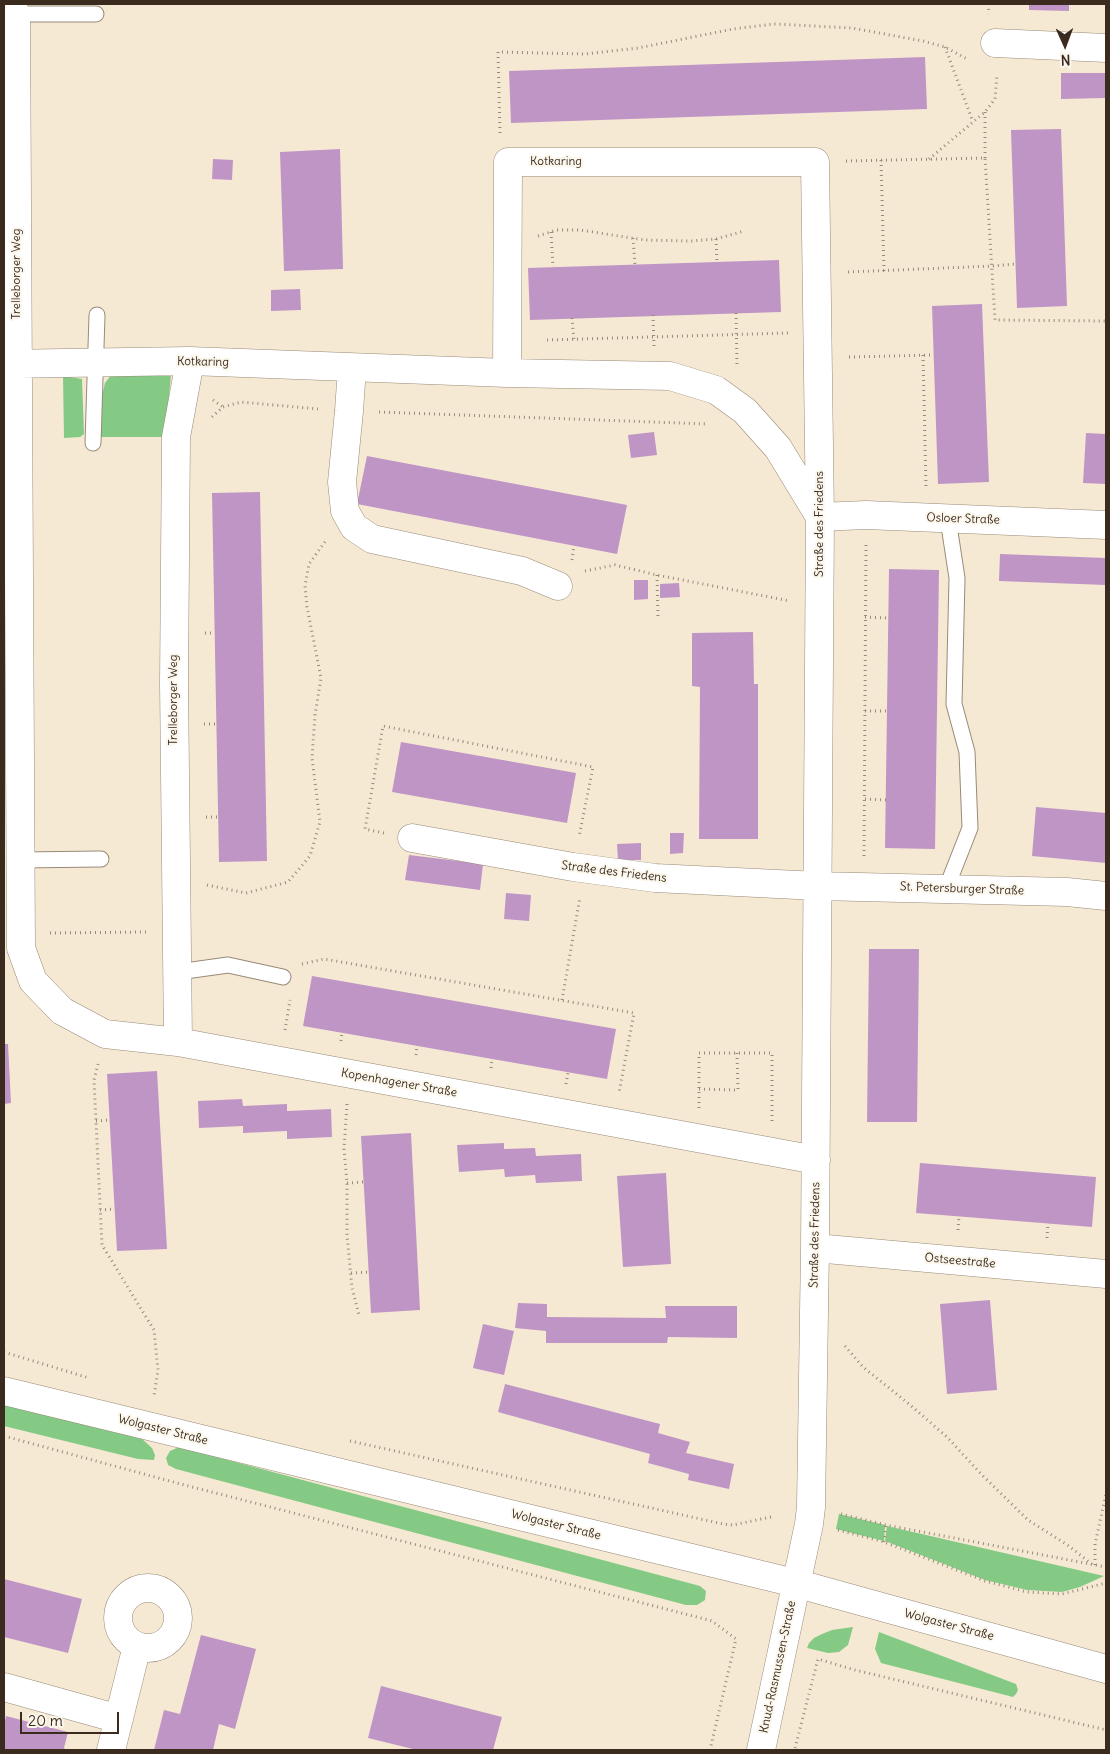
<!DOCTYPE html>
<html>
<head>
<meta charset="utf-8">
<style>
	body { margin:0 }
	#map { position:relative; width:1110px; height:1754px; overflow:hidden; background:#f6e9d3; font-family:Delius,sans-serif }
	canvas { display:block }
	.frame { position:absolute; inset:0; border:5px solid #3b2a1e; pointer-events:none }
	.north { position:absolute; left:1040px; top:20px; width:50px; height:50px; -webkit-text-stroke:4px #fbf7ec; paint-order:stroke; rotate:178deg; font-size:14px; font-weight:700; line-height:20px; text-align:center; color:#3b2a1e }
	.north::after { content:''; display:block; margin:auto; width:18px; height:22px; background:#3b2a1e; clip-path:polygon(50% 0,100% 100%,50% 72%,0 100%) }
	.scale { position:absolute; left:20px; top:1712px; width:99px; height:22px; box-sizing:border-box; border:2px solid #3b2a1e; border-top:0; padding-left:6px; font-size:15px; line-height:18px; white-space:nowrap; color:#3b2a1e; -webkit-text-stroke:4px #fbf7ec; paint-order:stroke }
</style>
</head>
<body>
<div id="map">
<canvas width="1110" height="1754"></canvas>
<div class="frame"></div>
<div class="north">N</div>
<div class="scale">20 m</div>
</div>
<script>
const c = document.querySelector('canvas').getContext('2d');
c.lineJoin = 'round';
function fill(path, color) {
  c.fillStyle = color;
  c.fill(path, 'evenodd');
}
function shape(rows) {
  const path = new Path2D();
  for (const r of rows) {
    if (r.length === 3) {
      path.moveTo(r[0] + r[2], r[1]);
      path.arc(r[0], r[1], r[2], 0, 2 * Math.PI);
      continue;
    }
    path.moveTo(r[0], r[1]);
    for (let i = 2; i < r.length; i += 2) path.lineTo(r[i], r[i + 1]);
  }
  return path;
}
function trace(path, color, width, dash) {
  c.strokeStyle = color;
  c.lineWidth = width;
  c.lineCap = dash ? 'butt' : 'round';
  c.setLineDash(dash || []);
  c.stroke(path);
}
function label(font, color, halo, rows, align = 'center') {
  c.font = font + ' Delius,sans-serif';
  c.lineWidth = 4;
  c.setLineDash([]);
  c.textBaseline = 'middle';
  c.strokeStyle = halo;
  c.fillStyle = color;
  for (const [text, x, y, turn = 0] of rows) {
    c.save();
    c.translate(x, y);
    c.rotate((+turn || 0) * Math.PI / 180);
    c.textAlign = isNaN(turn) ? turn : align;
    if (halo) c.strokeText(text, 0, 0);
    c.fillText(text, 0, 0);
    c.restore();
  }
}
fill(shape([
	[111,375,171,375,165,437,100,437,101,400,105,383],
	[63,376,82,379,84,434,80,437,64,438],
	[4,1405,141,1438,152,1448,155,1455,154,1460,138,1459,4,1426],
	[179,1447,700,1586,706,1591,705,1600,697,1605,686,1605,176,1469,168,1465,166,1458,170,1451],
	[839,1514,885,1525,884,1541,836,1529],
	[887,1526,1104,1576,1080,1587,1062,1592,1027,1590,985,1580,885,1541],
	[853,1627,848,1645,839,1652,828,1653,807,1648,809,1643,814,1638,822,1634,832,1630],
	[879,1632,1016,1684,1018,1690,1016,1694,1013,1697,881,1663,875,1649]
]), '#84ca84');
fill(shape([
	[1029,4,1069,4,1069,11,1029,10],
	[925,57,927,109,511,123,509,71],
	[1061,73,1106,73,1106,98,1061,99],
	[1061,129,1067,306,1017,308,1011,130],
	[340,149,343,269,284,271,280,152],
	[213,159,233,160,232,180,212,179],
	[779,260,781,312,530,320,528,268],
	[300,289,301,310,271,311,271,290],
	[982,304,989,482,938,484,932,306],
	[654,432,657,455,631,458,628,435],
	[1086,433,1106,434,1106,484,1083,483],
	[367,456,627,505,617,554,357,504],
	[260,492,267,861,219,862,212,493],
	[1000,554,1106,558,1106,585,999,581],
	[889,569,939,570,935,849,885,848],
	[634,580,648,580,648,599,634,600],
	[679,583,680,597,660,598,660,584],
	[753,632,754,684,758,684,758,839,699,839,700,687,692,686,692,633],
	[401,742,576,773,567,823,392,792],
	[1036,807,1106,813,1106,863,1032,856],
	[670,833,684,833,683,853,670,854],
	[641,843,641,860,618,860,617,844],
	[409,855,483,864,480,890,405,880],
	[506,893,531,895,529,921,504,919],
	[869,949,919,949,917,1122,867,1122],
	[312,976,616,1029,607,1079,303,1026],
	[4,1044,8,1044,11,1103,4,1104],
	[157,1071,167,1249,117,1251,107,1074],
	[242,1099,243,1106,287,1104,287,1111,331,1109,332,1137,287,1139,287,1131,243,1133,243,1126,199,1128,198,1101],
	[411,1133,420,1310,371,1313,361,1136],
	[504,1143,504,1149,535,1148,536,1156,581,1154,582,1181,536,1183,535,1175,505,1177,504,1169,459,1172,457,1145],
	[920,1163,1096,1177,1092,1227,916,1213],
	[666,1173,671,1264,623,1267,617,1176],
	[990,1300,997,1390,947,1394,940,1304],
	[518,1303,547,1304,547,1317,666,1318,665,1306,737,1306,737,1338,668,1337,667,1343,546,1343,546,1331,515,1328],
	[483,1324,514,1331,504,1375,473,1368],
	[505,1384,660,1424,658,1433,690,1442,686,1453,734,1464,729,1489,688,1480,689,1474,648,1463,650,1454,498,1412],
	[4,1579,82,1599,68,1653,4,1637],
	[201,1635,256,1649,235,1729,219,1724,213,1750,154,1750,164,1710,180,1714],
	[381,1686,502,1717,493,1750,417,1750,368,1738],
	[6,1716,68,1732,64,1748,66,1750,4,1750,4,1726]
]), '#bf95c6');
const service = shape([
	[16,14,96,14],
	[93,443,97,315],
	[20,860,101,859],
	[946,889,970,828,967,752,954,704,957,578,948,519],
	[178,972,228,965,283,977]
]);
const minor = shape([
	[16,14,21,948,33,981,62,1011,105,1034,178,1042,816,1160],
	[995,43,1106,48],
	[4,364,190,361,507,373,670,376,716,390,745,411,778,448,820,517],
	[352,368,349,411,342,482,345,511,354,527,372,539,522,571,558,586],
	[507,373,508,162,815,162,820,517,815,1248,811,1507,809,1524,761,1750],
	[820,517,866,515,1106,525],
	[412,838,573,867,655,878,818,886,1067,892,1106,896],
	[178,1042,174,683,176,437,190,361],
	[815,1248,1106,1274],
	[148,1618,30],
	[4,1687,119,1719],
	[111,1750,137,1646]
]);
const secondary = shape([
	[4,1391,795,1583,1106,1669]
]);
trace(service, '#988a78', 17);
trace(minor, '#988a78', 29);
trace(secondary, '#988a78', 29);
trace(shape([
	[988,4,989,14],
	[945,47,973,122],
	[500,133,498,52,585,54,638,48,733,29,774,24,852,28,923,41,945,47,967,59],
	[985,158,985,112],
	[929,159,985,112,995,99,997,75],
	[881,160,884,271],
	[846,161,985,158,995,320,1106,321],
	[551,232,553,267],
	[538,236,557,230,580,230,645,240,691,241,716,239,744,231],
	[633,238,635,265],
	[716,239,717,262],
	[848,272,992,266,1015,264],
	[736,313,737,368],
	[653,315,654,346],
	[572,318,574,341],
	[547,340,788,333],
	[923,355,926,487],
	[849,357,933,355],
	[213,400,223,407],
	[379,412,708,424],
	[212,417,223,407,241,402,318,409],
	[572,560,574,545],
	[585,571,615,565,657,575,790,601],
	[657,575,658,618],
	[865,617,888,618],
	[205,633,214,633],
	[865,711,887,711],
	[204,724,216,724],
	[865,799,886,800],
	[206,817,218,817],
	[384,833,365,829,383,726,593,767,579,837],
	[864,856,866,544],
	[207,885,246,893,288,882,310,856,320,822,312,758,315,715,321,678,307,607,305,586,309,564,327,539],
	[50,933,146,932],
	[302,964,324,959,634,1013,619,1093],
	[562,1000,580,897],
	[285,1030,290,1000],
	[341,1041,342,1032],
	[416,1055,417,1045],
	[98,1064,94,1080,102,1245,154,1330,158,1370,154,1396],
	[491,1068,492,1059],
	[566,1084,568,1072],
	[699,1089,738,1090,737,1053],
	[347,1104,344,1149,347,1183,347,1235,352,1288,359,1315],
	[699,1108,699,1053,772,1053,772,1122],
	[96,1121,110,1120],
	[347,1183,364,1182],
	[100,1210,115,1209],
	[958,1230,959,1216],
	[1047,1238,1048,1223],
	[351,1273,369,1272],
	[845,1346,863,1367,909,1404,947,1437,982,1475,1028,1520,1069,1546,1094,1566],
	[4,1352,89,1378],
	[4,1436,177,1483,712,1621,736,1639,710,1750],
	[350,1441,723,1524,733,1525,771,1517],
	[841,1514,886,1525,1106,1567],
	[838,1530,884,1542,985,1581,1027,1592,1062,1594,1106,1583],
	[884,1542,886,1525],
	[1095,1565,1095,1544,1106,1494],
	[795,1748,818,1659,855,1670,1106,1730]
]), '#988a78', 3, [1, 4]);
trace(service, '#fff', 15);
trace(minor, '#fff', 28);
trace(secondary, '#fff', 28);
label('12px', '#3b2a1e', '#fbf7ec', [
	["Kotkaring",556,162],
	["Trelleborger Weg",17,274,-90],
	["Kotkaring",203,362,1],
	["Osloer Straße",963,519,2],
	["Straße des Friedens",820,524,-90],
	["Trelleborger Weg",174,700,-90],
	["Straße des Friedens",614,872,7],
	["St. Petersburger Straße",962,889,2],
	["Kopenhagener Straße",399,1083,10],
	["Straße des Friedens",815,1235,-89],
	["Ostseestraße",960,1261,5],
	["Wolgaster Straße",163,1430,14],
	["Wolgaster Straße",556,1525,14],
	["Wolgaster Straße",949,1625,15],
	["Knud-Rasmussen-Straße",778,1667,-78]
]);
</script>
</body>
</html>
